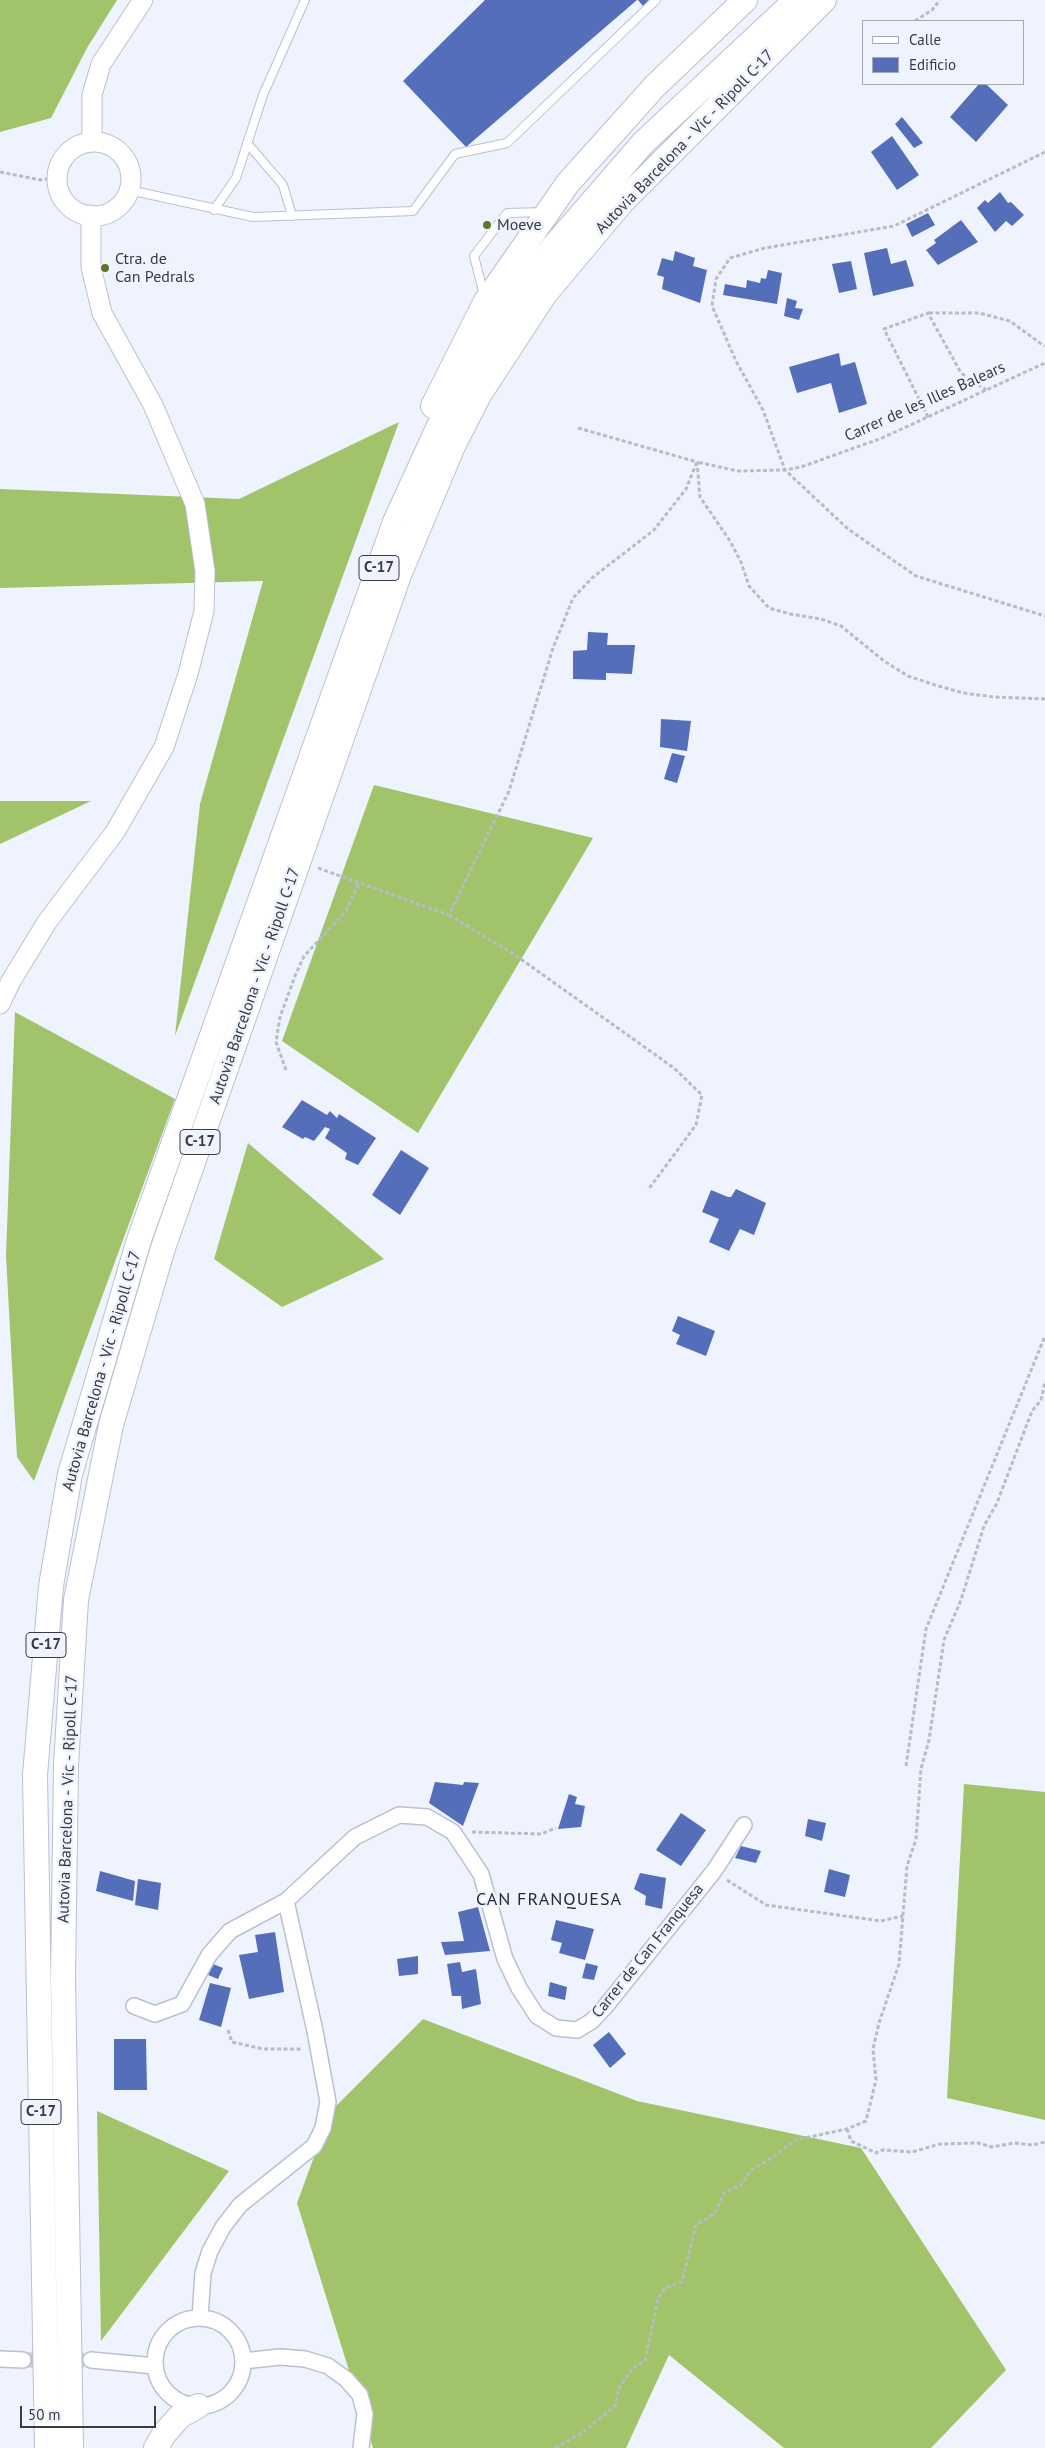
<!DOCTYPE html>
<html>
<head>
<meta charset="utf-8">
<style>
	body { margin:0 }
	#map { position:relative; width:1045px; height:2448px; overflow:hidden; background:#eef3fe; font-family:"PT Sans",sans-serif }
	canvas { display:block }
	.legend { position:absolute; left:862px; top:20px; width:162px; height:65px; box-sizing:border-box; background:#eef3fe; border:1px solid #a5a9b3; margin:0; padding:6px 9px; list-style:none; font-size:15px; color:#383b42 }
	.legend li { display:flex; align-items:center; gap:10px; height:25px }
	.legend b { width:25px; border:1px solid #a5a9b3 }
	.scale { position:absolute; left:20px; top:2406px; width:136px; height:22px; box-sizing:border-box; border:2px solid #383b42; border-top:0; padding-left:6px; font-size:15px; line-height:18px; white-space:nowrap; color:#383b42; -webkit-text-stroke:4px #eef3fe; paint-order:stroke }
</style>
</head>
<body>
<div id="map">
<canvas width="1045" height="2448"></canvas>
<ul class="legend">
<li><b style="height:6px;background:#fff"></b>Calle</li>
<li><b style="height:14px;background:#546eba"></b>Edificio</li>
</ul>
<div class="scale">50 m</div>
</div>
<script>
const c = document.querySelector('canvas').getContext('2d');
c.lineJoin = 'round';
function fill(path, color) {
  c.fillStyle = color;
  c.fill(path, 'evenodd');
}
function shape(rows) {
  const path = new Path2D();
  for (const r of rows) {
    if (r.length === 3) {
      path.moveTo(r[0] + r[2], r[1]);
      path.arc(r[0], r[1], r[2], 0, 2 * Math.PI);
      continue;
    }
    path.moveTo(r[0], r[1]);
    for (let i = 2; i < r.length; i += 2) path.lineTo(r[i], r[i + 1]);
  }
  return path;
}
function trace(path, color, width, dash) {
  c.strokeStyle = color;
  c.lineWidth = width;
  c.lineCap = dash ? 'butt' : 'round';
  c.setLineDash(dash || []);
  c.stroke(path);
}
function label(font, color, halo, rows, align = 'center') {
  c.font = font + ' "PT Sans",sans-serif';
  c.lineWidth = 5;
  c.setLineDash([]);
  c.textBaseline = 'middle';
  c.strokeStyle = halo;
  c.fillStyle = color;
  for (const [text, x, y, turn = 0] of rows) {
    c.save();
    c.translate(x, y);
    c.rotate((+turn || 0) * Math.PI / 180);
    c.textAlign = isNaN(turn) ? turn : align;
    if (halo) c.strokeText(text, 0, 0);
    c.fillText(text, 0, 0);
    c.restore();
  }
}
fill(shape([
	[0,0,117,0,87,48,51,118,0,132],
	[399,422,175,1036,200,804,263,581,0,588,0,489,239,499],
	[374,785,593,838,418,1133,282,1041],
	[0,801,91,801,0,844],
	[15,1012,175,1099,34,1481,17,1457,6,1256],
	[248,1143,384,1259,282,1307,214,1259],
	[964,1784,1045,1792,1045,2120,947,2098],
	[423,2019,637,2101,861,2148,1006,2370,931,2448,784,2448,669,2355,626,2448,373,2448,297,2203,331,2111],
	[97,2111,229,2171,101,2341]
]), '#a1c36a');
fill(shape([
	[485,0,637,0,466,147,403,81],
	[638,0,649,0,643,6],
	[979,84,986,84,1008,105,976,142,950,117],
	[902,117,923,143,914,148,895,124],
	[892,136,919,175,897,190,871,152],
	[1000,192,1008,203,1011,202,1024,215,1012,226,1006,221,995,232,977,208,985,200,988,203],
	[928,213,935,225,912,237,906,224],
	[961,220,978,242,938,265,926,250,936,243,934,240],
	[887,248,891,264,906,260,914,286,873,296,864,253],
	[675,251,695,258,693,266,707,270,700,303,662,289,664,277,657,275,662,258,673,261],
	[851,261,857,289,839,293,832,264],
	[768,270,782,273,777,304,723,295,725,284,746,288,747,280,760,283,761,278,766,279],
	[787,298,797,301,795,308,803,309,799,320,784,316],
	[839,353,841,366,855,362,867,404,839,413,831,383,797,393,789,367],
	[588,632,608,633,607,645,635,645,632,674,606,673,606,680,573,679,573,651,587,650],
	[661,719,691,721,687,751,660,747],
	[672,753,685,756,677,783,664,779],
	[302,1100,327,1115,330,1111,337,1118,339,1114,376,1138,358,1165,345,1159,347,1153,325,1138,330,1129,325,1127,314,1141,305,1137,303,1139,282,1127],
	[401,1150,429,1168,400,1215,372,1195],
	[736,1189,766,1203,754,1235,740,1229,729,1251,709,1242,719,1219,702,1212,711,1190,728,1197,731,1197],
	[678,1316,715,1331,706,1356,676,1344,680,1335,672,1331],
	[435,1782,463,1785,464,1782,479,1783,463,1826,429,1803],
	[569,1794,577,1797,575,1804,585,1806,581,1827,558,1829],
	[681,1813,706,1830,681,1866,656,1850],
	[808,1819,826,1823,822,1841,805,1836],
	[741,1846,761,1851,756,1863,735,1858],
	[829,1869,850,1875,845,1897,824,1892],
	[100,1871,135,1881,133,1901,96,1891],
	[640,1873,666,1878,662,1909,645,1905,646,1896,634,1889],
	[138,1879,161,1883,158,1910,135,1905],
	[478,1907,490,1951,445,1955,441,1942,464,1941,458,1912],
	[556,1920,594,1929,585,1960,559,1953,562,1943,551,1940],
	[275,1932,284,1992,249,1999,239,1955,258,1952,255,1935],
	[418,1956,418,1974,399,1976,397,1959],
	[460,1962,462,1972,476,1969,481,2004,462,2009,461,1996,452,1996,447,1964],
	[586,1963,598,1966,594,1980,582,1978],
	[213,1964,223,1968,218,1979,208,1975],
	[550,1982,567,1987,565,2000,548,1996],
	[210,1983,231,1988,221,2027,199,2020],
	[609,2032,626,2054,610,2068,593,2045],
	[114,2039,146,2039,147,2090,114,2090]
]), '#546eba');
trace(shape([
	[23,2360,91,2360]
]), '#caced8', 15, [15, 8]);
const service = shape([
	[247,143,283,185,292,216],
	[129,190,253,217,413,211,455,154,507,143,656,0],
	[214,210,236,178,263,95,305,0],
	[484,295,474,256,507,213,543,212]
]);
const minor = shape([
	[134,2006,155,2014,182,2004,209,1955,230,1931,286,1901,355,1837,399,1815,427,1817,453,1832,481,1874,505,1959,519,1988,537,2016,556,2028,577,2030,592,2021,605,2007,714,1871,744,1825],
	[200,2318,203,2273,210,2251,223,2227,240,2205,314,2146,323,2128,328,2102,315,2031,286,1901],
	[199,2362,44],
	[0,2359,23,2360],
	[91,2360,155,2366],
	[243,2361,280,2357,305,2359,328,2366,346,2379,360,2395,365,2414,361,2448]
]);
const tertiary = shape([
	[92,142,92,95,101,64,143,0],
	[94,179,37],
	[0,1004,11,981,47,922,115,832,164,747,188,674,204,611,205,571,195,504,153,405,102,313,91,267,91,215]
]);
const trunk = shape([
	[433,406,486,301,568,183,655,86,745,0],
	[47,2448,35,1775,51,1586,70,1474,139,1240,395,522,438,428,475,359,512,302,554,246,643,143,796,0],
	[71,2448,63,1978,66,1765,76,1600,111,1425,163,1248,399,575,453,446,479,395,545,294,622,202,824,0],
	[156,2448,164,2434,180,2416,198,2406]
]);
trace(service, '#b9c0d2', 10);
trace(minor, '#b9c0d2', 18);
trace(tertiary, '#b9c0d2', 21);
trace(trunk, '#b9c0d2', 26);
trace(shape([
	[915,21,932,10,940,0],
	[1045,152,894,226,765,248,730,258,716,279,712,306,736,361,763,410,785,470,848,529,916,576,1045,616],
	[0,172,41,180,57,177],
	[929,313,979,313,1010,321,1044,346],
	[928,417,884,329,928,313,961,373,986,390],
	[578,428,697,462,700,497,730,541,741,562,749,586,769,608,790,614,821,619,841,626,884,661,908,676,935,685,963,693,994,697,1045,699],
	[318,868,449,915,509,791,553,648,573,598,592,578,654,530,686,489,697,462,738,471,785,470,801,467,882,438,1045,363],
	[449,915,515,955,674,1068,702,1095,696,1125,648,1190],
	[286,1070,276,1042,280,1017,295,976,304,956,346,911,359,883],
	[906,1766,926,1629,1045,1336],
	[472,1832,541,1834,556,1828],
	[727,1880,766,1905,881,1921,903,1916],
	[228,2030,232,2042,263,2049,303,2049],
	[847,2129,851,2141,876,2153,883,2150,912,2152,940,2144,978,2143,992,2147,1014,2143,1033,2145,1045,2142],
	[555,2448,582,2433,615,2406,619,2388,632,2369,645,2360,658,2299,665,2288,682,2282,696,2225,714,2214,725,2192,741,2185,750,2171,773,2157,795,2140,847,2129,866,2121,876,2080,873,2049,879,2023,899,1964,907,1866,916,1839,921,1769,929,1740,944,1640,961,1600,984,1526,997,1503,1032,1411,1041,1400,1045,1382]
]), '#b7bcc6', 3, [4, 2.5]);
trace(service, '#fff', 8);
trace(minor, '#fff', 15);
trace(tertiary, '#fff', 19);
trace(trunk, '#fff', 24);
for (const [x, y, r, color] of [
	[487,225,5,"#5d782c"],
	[105,268,5,"#5d782c"]
]) {
  const dot = new Path2D();
  dot.arc(x, y, r, 0, 2 * Math.PI);
  c.fillStyle = color;
  c.fill(dot);
  trace(dot, '#eef3fe', 2);
}
for (const [x, y, w] of [
	[379,568,40],
	[200,1142,40],
	[46,1645,40],
	[41,2112,40]
]) {
  const box = new Path2D();
  box.roundRect(x - w / 2, y - 12.5, w, 25, 4);
  c.fillStyle = '#eef3fe';
  c.fill(box);
  trace(box, '#383b42', 1);
}
label('bold 15px', '#383b42', null, [
	["C-17",379,568],
	["C-17",200,1142],
	["C-17",46,1645],
	["C-17",41,2112]
]);
label('16px', '#383b42', '#eef3fe', [
	["Autovia Barcelona - Vic - Ripoll C-17",685,142,-46],
	["Carrer de les Illes Balears",925,402,-24],
	["Autovia Barcelona - Vic - Ripoll C-17",255,986,-71],
	["Autovia Barcelona - Vic - Ripoll C-17",102,1371,-74],
	["Autovia Barcelona - Vic - Ripoll C-17",68,1799,-88],
	["Carrer de Can Franquesa",648,1951,-51]
]);
label('16px', '#383b42', '#eef3fe', [
	["Moeve",497,225],
	["Ctra. de",115,259],
	["Can Pedrals",115,277]
], 'left');
c.letterSpacing = '1px';
label('18px', '#252a38', '#eef3fe', [
	["CAN FRANQUESA",549,1900]
]);
c.letterSpacing = '0px';
</script>
</body>
</html>
